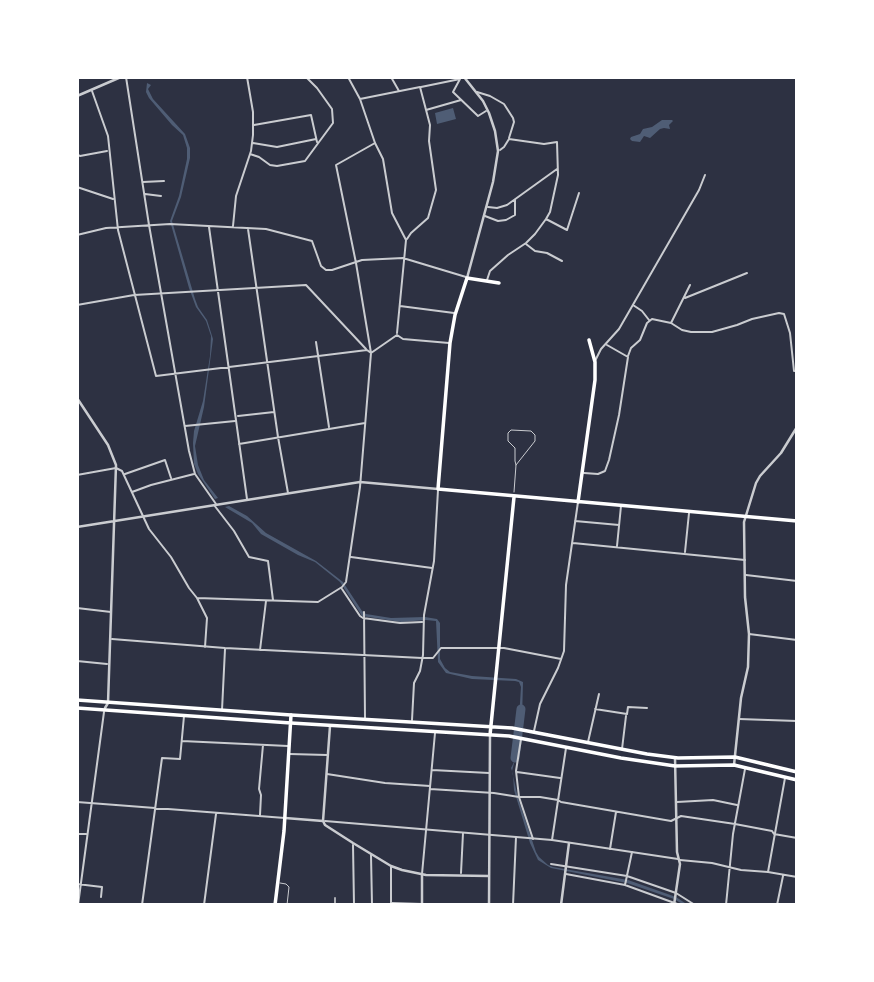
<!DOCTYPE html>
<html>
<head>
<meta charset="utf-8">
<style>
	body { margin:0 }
	#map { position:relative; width:874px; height:982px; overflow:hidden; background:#2d3142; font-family:Jost,sans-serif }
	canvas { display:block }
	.frame { position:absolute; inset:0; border:79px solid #fff; pointer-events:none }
</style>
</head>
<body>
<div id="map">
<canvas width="874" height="982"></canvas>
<div class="frame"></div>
</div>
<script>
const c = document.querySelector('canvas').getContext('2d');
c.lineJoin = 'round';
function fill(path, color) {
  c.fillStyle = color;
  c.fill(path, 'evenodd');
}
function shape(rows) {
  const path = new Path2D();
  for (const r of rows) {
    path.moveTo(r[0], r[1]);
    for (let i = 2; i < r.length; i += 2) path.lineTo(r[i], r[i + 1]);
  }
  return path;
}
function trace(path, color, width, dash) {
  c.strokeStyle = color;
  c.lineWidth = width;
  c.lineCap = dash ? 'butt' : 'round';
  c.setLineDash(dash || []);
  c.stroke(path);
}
fill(shape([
	[147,83,151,85,148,89,153,99,185,134,190,148,190,158,181,197,172,221,195,299,198,307,207,320,213,339,204,407,195,446,198,465,204,480,218,498,215,499,198,474,194,464,193,443,194,431,203,401,210,356,211,336,206,321,196,307,189,288,170,221,179,196,187,159,187,148,183,135,172,125,149,98,146,92],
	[453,108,456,119,437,124,435,113],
	[662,120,672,120,673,121,669,125,670,129,664,128,660,129,650,138,644,136,640,142,632,141,630,139,631,137,640,134,643,129,652,127],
	[229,506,247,516,266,533,316,561,343,582,362,611,366,614,391,618,425,617,437,619,440,623,440,659,445,668,450,672,472,676,516,679,523,682,522,719,519,719,521,687,519,682,515,681,472,679,446,673,438,662,436,621,426,620,401,622,362,616,340,582,315,562,298,555,261,534,252,523,225,507],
	[514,748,518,748,512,771,518,798,536,852,539,857,548,865,553,867,628,880,676,897,688,905,684,905,674,899,627,883,551,868,538,860,530,843,514,790,513,774,511,768,514,762]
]), '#4f5d75');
trace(shape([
	[515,758,521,709]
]), '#4f5d75', 9);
trace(shape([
	[514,492,516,465,515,461,515,448,508,441,508,433,511,430,531,431,535,435,535,441,516,465],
	[280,883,286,884,289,887,287,905]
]), '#caccd0', 1);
trace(shape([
	[325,821,552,840,678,859]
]), '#caccd0', 2);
trace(shape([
	[126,77,149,225,189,451,195,474,216,504],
	[348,77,360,99,375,143,383,159,392,213,406,240,397,333],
	[391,77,399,91],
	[460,79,453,92,478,116,486,111],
	[421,87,460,79],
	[92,91,108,136,118,230,156,376,367,350,371,353,397,335,403,339,449,343],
	[477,92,490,96,504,104,513,118,514,122,509,138],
	[360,99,420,87,430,125,429,141,436,190,428,218,411,233,407,239],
	[426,110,461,100],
	[254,125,311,115,317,142],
	[253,143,277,147,316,139],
	[77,154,80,156,107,151],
	[250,154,259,157,270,165,277,166,305,161,333,123,332,109,317,88,306,77],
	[143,182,164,181],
	[77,187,113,199],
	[145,194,161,196],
	[488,207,497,208,507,205,557,169],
	[485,216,498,221,506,220,515,215,515,200],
	[546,219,567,230,579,193],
	[233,226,236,196,251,151,253,135,253,112,247,77],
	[209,227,247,499],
	[248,229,278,437,288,493],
	[77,235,106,228,170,224,266,229,312,241,321,266,326,270,332,270,362,260,403,258,466,277],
	[526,244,535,251,547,253,562,261],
	[487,280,490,271,508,255,526,243,535,234,546,219,550,212,558,175,557,142,544,144,509,139,504,147,500,150],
	[685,298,747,273],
	[77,305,134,295,306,285,366,349],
	[633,305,642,311,649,320],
	[400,306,454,313],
	[671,323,682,330,691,332,712,332,737,325,752,319,779,313,784,314,790,333,794,371,797,371],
	[316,342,329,427],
	[628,356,631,348,640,340,647,323,652,319,671,323,690,285],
	[595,361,601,349,619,329,699,190,705,175],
	[238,416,274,412],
	[185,426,235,421],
	[239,444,365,423],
	[584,473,598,474,605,471,609,460,619,415,628,357,607,345],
	[125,474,165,460,171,478],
	[77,475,116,468,122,471,149,529,171,557,189,588,197,598],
	[132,492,151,485,194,474],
	[214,505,234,531,249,557,268,561,273,600],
	[575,521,619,525],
	[573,543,745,560],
	[617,546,621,506],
	[685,552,689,513],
	[351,557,432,568],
	[746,575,797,581],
	[342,589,360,616,363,618,400,623,422,622],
	[77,608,111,612],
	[364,612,365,718],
	[749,634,797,640],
	[112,639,225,648,422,658,433,658,441,648,504,648,561,659],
	[205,647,207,618,197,598,318,602,342,587,346,582,360,487,371,353,356,263,336,165,375,143],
	[260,650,266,601],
	[77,661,107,664],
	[595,709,627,714,628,707,647,708],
	[222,710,225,649],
	[739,719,797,721],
	[412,720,414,683,420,671,423,655,424,615,434,561,438,490],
	[534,731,540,704,558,668,564,651,566,585,578,502],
	[521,739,516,771,519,797,533,839],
	[182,741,288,746],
	[588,742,599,694],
	[622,749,626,716],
	[290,754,327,755],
	[432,770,489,773],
	[517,772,560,778],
	[327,774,385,783,430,786],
	[430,789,494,793,519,797,540,797,558,800,561,802,671,821,681,816,735,824,772,831,774,834,797,838],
	[77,802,285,818],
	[677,802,713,800,737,805],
	[260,815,261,795,259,789,263,745],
	[77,834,86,834],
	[552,840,566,748],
	[353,845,354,905],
	[610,849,616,812],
	[371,855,372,905],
	[680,860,712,863,741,870,768,872,797,877],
	[551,864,627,876,676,893,695,905],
	[391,867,391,905],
	[768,872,785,778],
	[461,873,463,833],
	[422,874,435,733],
	[566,874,625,885,680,905],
	[77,884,102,887,101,897],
	[625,885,632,852],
	[392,903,422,904],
	[78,905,104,712],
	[142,905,162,758,180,759,184,716],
	[204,905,216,814],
	[513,905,516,837],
	[726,905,733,834,745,769],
	[777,905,783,876]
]), '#caccd0', 2);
trace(shape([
	[464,77,483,101,489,113,495,131,498,151,493,182,467,278],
	[77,96,121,77],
	[77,398,108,445,116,465,108,703,105,708],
	[77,527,360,482,438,489],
	[734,765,741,698,748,667,749,634,745,597,744,522,756,483,760,476,781,453,797,427],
	[285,818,323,821],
	[323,821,325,825,353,843,391,866,402,870,426,875,489,876],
	[323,821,330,726],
	[422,875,422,905],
	[489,905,490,735],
	[561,905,569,843],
	[674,905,680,864,677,852,675,758]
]), '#caccd0', 2.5);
trace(shape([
	[499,283,467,278,455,315,450,343,438,489,797,521],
	[578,502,595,380,595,362,589,340],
	[291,715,512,728,647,754,678,758,735,757,797,772],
	[291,723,509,736,621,758,675,766,734,765,797,780],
	[490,735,514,497]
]), '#fff', 3.5);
trace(shape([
	[77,700,291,715,284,831,275,905],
	[77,708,291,723]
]), '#fff', 3.5);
trace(shape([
	[335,898,335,905]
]), '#abadb3', 2);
</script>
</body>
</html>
